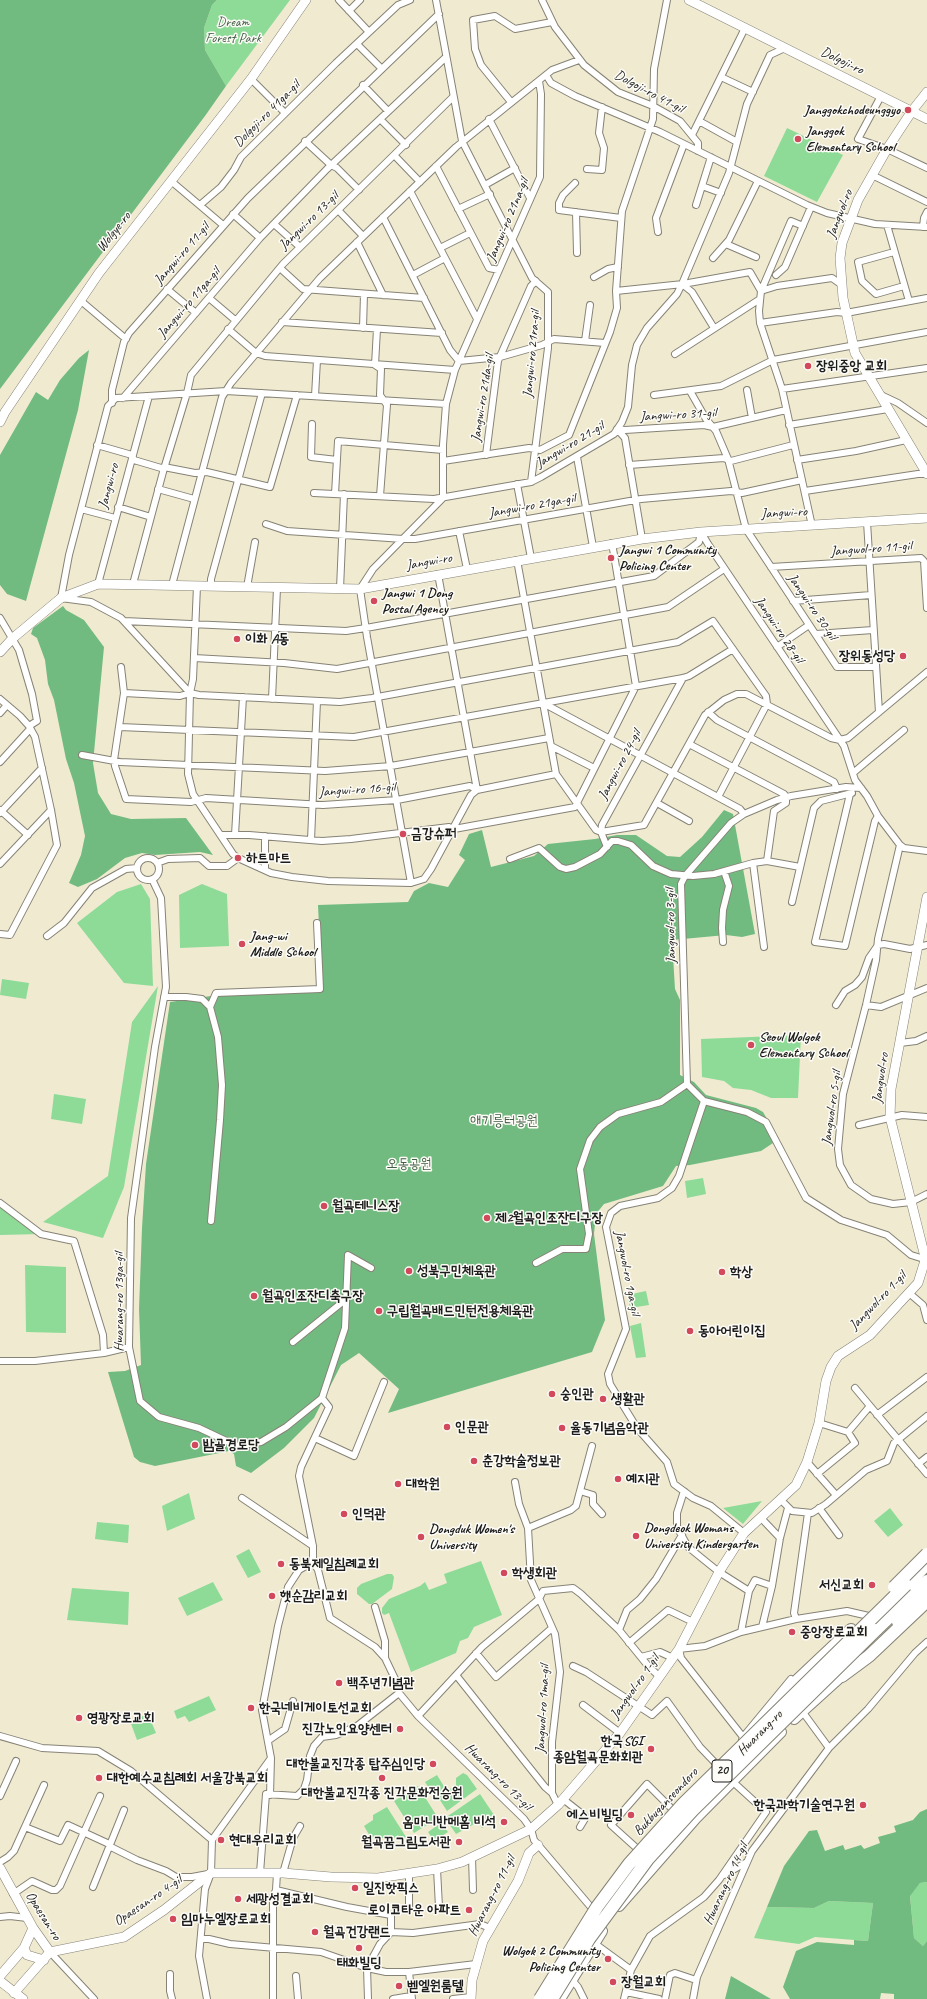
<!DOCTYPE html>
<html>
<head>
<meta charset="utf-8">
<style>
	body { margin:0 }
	canvas { display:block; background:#f0ead1 }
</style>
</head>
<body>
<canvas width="927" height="1999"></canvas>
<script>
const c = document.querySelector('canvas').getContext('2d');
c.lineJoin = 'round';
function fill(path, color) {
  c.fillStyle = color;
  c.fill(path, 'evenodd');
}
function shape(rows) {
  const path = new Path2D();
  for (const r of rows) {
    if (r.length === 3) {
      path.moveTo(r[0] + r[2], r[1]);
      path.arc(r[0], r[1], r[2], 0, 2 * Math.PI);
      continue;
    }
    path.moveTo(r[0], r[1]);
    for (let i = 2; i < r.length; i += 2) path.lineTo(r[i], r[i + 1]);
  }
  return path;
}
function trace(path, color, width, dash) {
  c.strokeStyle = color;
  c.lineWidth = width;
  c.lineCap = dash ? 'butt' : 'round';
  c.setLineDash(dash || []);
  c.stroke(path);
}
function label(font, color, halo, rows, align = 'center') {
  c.font = font + ' Caveat,"Poor Story",sans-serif';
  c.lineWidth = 3;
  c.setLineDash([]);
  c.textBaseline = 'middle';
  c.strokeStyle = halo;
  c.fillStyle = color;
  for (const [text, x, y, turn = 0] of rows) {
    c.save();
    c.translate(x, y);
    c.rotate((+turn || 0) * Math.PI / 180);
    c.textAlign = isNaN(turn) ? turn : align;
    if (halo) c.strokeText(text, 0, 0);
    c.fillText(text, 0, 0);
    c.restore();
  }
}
fill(shape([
	[217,0,290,0,226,86,205,50,204,28,212,5],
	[787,128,843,155,817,202,764,176],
	[141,884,150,899,153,986,124,983,77,923,117,892],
	[202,884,227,894,229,946,180,948,179,895],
	[2,979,29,983,26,999,0,995],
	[158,986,124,1187,103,1238,43,1222,108,1176,132,1022],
	[801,1035,798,1098,771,1098,751,1090,733,1088,724,1081,702,1077,701,1039],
	[54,1094,86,1099,82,1124,51,1119],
	[703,1178,706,1194,687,1198,685,1181],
	[0,1203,41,1234,0,1235],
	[25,1265,66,1267,66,1333,26,1332],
	[646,1291,649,1305,630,1308,627,1295],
	[641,1323,646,1357,636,1358,630,1326],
	[189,1493,195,1519,167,1531,162,1506],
	[762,1501,743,1524,723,1508],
	[890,1508,903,1525,888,1537,874,1521],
	[97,1522,129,1525,128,1543,95,1539],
	[249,1549,261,1572,248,1578,236,1556],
	[481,1561,502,1615,474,1627,468,1638,460,1641,456,1653,411,1672,389,1613,384,1615,382,1613,382,1608,389,1599,420,1586,425,1582,429,1590,447,1583,444,1574],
	[387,1574,392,1574,394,1577,392,1589,372,1604,369,1604,357,1594,357,1588,361,1584],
	[213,1582,223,1600,187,1616,178,1598],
	[72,1588,129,1592,128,1625,67,1620],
	[209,1696,216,1710,189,1722,185,1716,177,1719,174,1711],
	[148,1714,156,1733,137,1740,130,1721],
	[463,1773,467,1775,477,1789,447,1811,438,1797,456,1785,456,1778],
	[437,1775,445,1788,434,1796,425,1782],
	[418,1786,438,1818,414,1833,394,1801],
	[480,1794,496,1818,482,1828,478,1822,456,1834,445,1818],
	[387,1807,406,1837,401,1840,398,1835,390,1841,387,1837,376,1839,375,1837,371,1838,364,1826,373,1820,373,1815],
	[441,1823,448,1832,434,1841,428,1832],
	[927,1882,927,1941,923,1946,914,1938,910,1895,920,1883],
	[829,1901,873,1903,868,1941,815,1937,799,1944,754,1938,767,1907,814,1908]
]), '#8edb98');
fill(shape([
	[0,0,217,0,212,5,204,28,205,50,226,86,205,116,0,389],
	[89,350,78,410,26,601,7,594,0,585,0,455,36,392,48,400,60,380,79,358],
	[63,606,66,610,84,620,104,647,93,763,98,793,111,814,131,819,186,818,213,855,200,852,155,855,142,853,125,858,97,879,78,887,69,883,81,855,85,836,74,783,66,759,54,700,48,684,45,660,37,638,31,634,33,628],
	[724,810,733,814,755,934,742,937,726,935,672,940,675,989,680,1000,680,1075,694,1082,706,1095,756,1108,763,1112,779,1139,761,1151,690,1165,676,1166,663,1186,604,1204,596,1214,594,1234,605,1320,592,1352,388,1413,399,1389,359,1353,341,1365,314,1418,284,1448,251,1473,236,1466,234,1454,229,1451,155,1466,140,1462,134,1457,108,1372,125,1371,141,1365,139,1309,142,1228,146,1164,170,1002,211,996,322,991,318,905,408,902,414,891,429,883,448,887,465,860,459,855,469,834,482,830,491,867,534,856,548,844,595,839,617,835,636,835,667,856,680,857,702,837],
	[927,1809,927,1882,920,1883,910,1896,914,1938,923,1946,927,1941,927,1999,894,1999,894,1994,881,1993,880,1999,790,1999,783,1987,796,1951,817,1942,854,1945,854,1940,868,1941,873,1903,829,1901,814,1908,767,1907,784,1866,809,1831,817,1830,825,1851,843,1845,845,1850,861,1845,864,1849,880,1843,878,1837,896,1832,894,1826,913,1820,920,1812],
	[731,1976,771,1999,725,1999]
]), '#72bb80');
const street = shape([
	[339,0,369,32],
	[436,0,462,141,532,278,548,292,548,348,531,482],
	[542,0,555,27,584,65,618,92,653,106,680,121,698,143,698,151],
	[349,11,360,0],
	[357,44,381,68],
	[546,75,551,83,575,96,660,132,807,205,827,213,875,224,927,227],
	[721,77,753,92],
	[251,79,285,113],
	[363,85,388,111],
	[881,96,858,139,887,149,927,168],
	[511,102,481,65,475,49,473,20,495,16,515,29,552,22],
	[380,119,406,145],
	[489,119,530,198],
	[699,121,737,142],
	[692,135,745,28],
	[305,141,331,165,337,168,359,190],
	[395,156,420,182],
	[436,166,489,268,499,270],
	[587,169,602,170,604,148,599,133,602,107],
	[872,175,927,202],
	[171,181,223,225],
	[575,183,563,195,559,203,559,210,621,218],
	[485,185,515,168],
	[702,186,721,193],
	[410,191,477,319],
	[200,205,221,187,234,170,241,157,336,63,398,5,410,0],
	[696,205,711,157],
	[458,209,490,194],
	[338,210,363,236],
	[576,212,577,253],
	[233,214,260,238],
	[383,217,450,350,459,361,500,357,542,345,554,339,605,343],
	[274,224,300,247],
	[887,225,909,301],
	[803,226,791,221,761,291,759,311,760,323,782,389,812,526],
	[923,227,924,218,927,212],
	[658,232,656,218,684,144],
	[357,242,383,295],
	[726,244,756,257],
	[440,248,470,233],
	[894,252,858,262,862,281,876,294,904,286],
	[713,258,729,240,758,181],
	[280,268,303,289,424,298],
	[413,275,445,258],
	[776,275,785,267,811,207],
	[594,277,608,269,618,267],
	[682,284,692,292,714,328],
	[167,289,196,313],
	[616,291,683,284,750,272,761,291],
	[761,291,777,286,832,278,842,285],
	[209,298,235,320],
	[81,301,126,339],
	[282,322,442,333],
	[760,323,837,312,846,313,927,298],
	[363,328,364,294],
	[228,329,256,353,265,356,455,370],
	[377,329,375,365,381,369,380,395,387,405,380,496],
	[585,341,590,305],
	[675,354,760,299],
	[782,389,927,368],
	[747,390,752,418],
	[690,391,706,419,716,431,728,459,746,529,837,667,875,667],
	[654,395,721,386,773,360,927,332],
	[881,395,898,403,927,423],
	[315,396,317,360],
	[123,398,260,238,327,169,446,57],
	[112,403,112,390,124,342,129,333,248,198,439,14],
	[312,424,311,457,337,460],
	[789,425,888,409],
	[617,429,625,430,704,425,713,427,786,410],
	[617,429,625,438,642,539],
	[97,445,132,455,134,460,161,468,164,467,195,473,207,472,270,487,297,395],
	[486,455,498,361,531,286,536,281],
	[577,457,593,547],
	[797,460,856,451,906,440],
	[443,461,529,448,540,450,569,435,610,332,617,308,616,291,622,211,653,119,654,69,667,0],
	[629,465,724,458,731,461,793,445],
	[517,484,531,558],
	[158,489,194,499],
	[805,491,918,474,927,474],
	[314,493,434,499,531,482,541,477,614,434,622,422,628,407,632,365,637,345,647,328,677,294,682,284,729,173,747,104,770,55,785,48],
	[335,494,338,441,443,450],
	[118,507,151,517],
	[81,509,115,518],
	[867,522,879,712],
	[266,524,287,531,403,539,415,539,641,499,731,491,742,493,802,480],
	[459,531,467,569],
	[701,532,708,544,844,746,855,780,867,796,878,816,900,845,904,848,927,851],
	[517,560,556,774,596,830,601,832],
	[771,567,921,558,924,561,927,608],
	[438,574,477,790],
	[98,584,149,396],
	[133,584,163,472,187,393,191,375,283,264,453,97],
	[172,585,222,397,231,383,320,278,456,147,552,70,579,60],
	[197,586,193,679,190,693,188,774,193,794,233,854,238,858,271,873,292,877,328,881,411,883,424,879,431,869,471,795,477,790,556,774],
	[211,586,211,579,262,393],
	[247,587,255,542],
	[340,589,344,494],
	[793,601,871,595],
	[0,618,19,650,32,694,37,721,29,726],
	[124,621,346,631,366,628,654,576,699,542,701,532],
	[816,634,873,630],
	[777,647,809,625],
	[194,658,284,663,337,669,668,607,724,569],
	[121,667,124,693,114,760,115,766,126,799,191,802,206,798,323,805,397,800,470,786,477,790],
	[124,693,180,696,190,693,199,695,340,702,372,698,678,642,713,621,766,696,767,704,718,797],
	[190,693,121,618,91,602,61,598,69,555,108,406,116,398,226,391,446,404],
	[0,699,20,716,29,726,35,737,51,810,57,845,10,935,0,934],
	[272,699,277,588],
	[543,703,740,809,744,814],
	[708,712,717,720,834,782,837,789],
	[0,713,7,705],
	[120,727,354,737,683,678,689,676,733,649],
	[689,744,784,794,786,797,786,803,774,811,767,861,753,863,764,947],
	[551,746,594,768],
	[82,755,120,762,325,771,391,766,549,738],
	[0,762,30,729],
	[853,773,904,730],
	[861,788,846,787,791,796,777,800,744,814,731,823,685,876,681,884,687,1084,704,1101,747,1112,766,1122,806,1198,841,1220,887,1235,911,1255,927,1260],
	[850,794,815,942,845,946,875,821,878,816],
	[657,803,689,821],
	[0,810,28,835],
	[0,813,42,768],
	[601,832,644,825,705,715,724,700,737,694,746,694,831,738,840,740,848,738,927,672],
	[221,835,249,835,322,841,351,839,449,827,454,829,575,807,636,686,612,543],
	[235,835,243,697],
	[265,836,265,870],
	[311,840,317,701],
	[900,845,878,939,876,960,866,1005,843,1094,838,1149,840,1165,851,1185,871,1199,893,1204,911,1202,927,1194],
	[607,847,601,832,602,825,683,678],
	[148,869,11],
	[510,859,539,848,560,867,566,869,575,867,600,854,612,841,618,841,631,845,653,866,671,874,693,876,714,874,753,863],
	[767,861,800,867],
	[157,863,168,859,200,858,209,866,227,866,238,858],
	[0,864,51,810],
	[152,879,161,898,166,987,155,1047,131,1218,129,1347,140,1401,159,1417,199,1428,237,1446,261,1442,286,1427,322,1398],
	[411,883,367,637,360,589,373,569,443,498,443,445,446,404,455,370,540,177,541,94,539,81],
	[792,902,814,808,821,801,852,793],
	[47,936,64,923,92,888,126,869,137,868],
	[723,942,722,928,723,910,729,886,724,871],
	[164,997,186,997,202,999,210,1007,218,1037,222,1085,220,1120,211,1221],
	[836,1005,845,991,855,985,862,977,869,958,878,945,884,944,910,949,927,945],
	[866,1005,881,1007,927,988],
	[210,1007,216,993,320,989,317,923],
	[900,1043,916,1041,927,1036],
	[704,1101,679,1176,672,1188,658,1198,620,1206,611,1213,606,1227,626,1329,608,1374,610,1384,637,1428,667,1462,674,1484,693,1498,711,1506,744,1533],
	[859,1125,902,1115,927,1117],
	[0,1203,41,1234,74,1241,103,1335,104,1353],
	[536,1263,562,1249,586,1249,589,1234,580,1169,590,1140,600,1127,618,1114,661,1102,687,1084],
	[909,1293,923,1305,927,1320],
	[293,1342,345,1300],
	[0,1361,35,1361,104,1353,129,1347],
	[855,1388,927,1474],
	[322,1398,329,1407,301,1467,299,1476,313,1546,313,1562,318,1570,330,1618,375,1647,385,1658,397,1683,399,1693,418,1716,524,1819,531,1829,534,1840,595,1912],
	[322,1398,345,1328,348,1255,371,1268],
	[877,1415,927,1377],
	[819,1423,848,1432,870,1406],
	[315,1438,354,1456,384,1382],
	[807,1462,836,1495],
	[918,1464,927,1457],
	[817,1474,855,1443,848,1432],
	[515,1482,519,1504,528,1528,531,1580,555,1634,560,1672,552,1742,552,1793,558,1805],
	[580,1491,593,1495,593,1504,602,1514],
	[684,1491,677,1513,677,1527,688,1547,719,1572,749,1591],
	[242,1498,313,1546],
	[780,1499,792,1511,812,1513,826,1504,866,1470,887,1461,894,1443,927,1416],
	[819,1508,839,1535],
	[761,1518,780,1538],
	[528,1528,571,1510,576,1506,592,1446],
	[375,1607,385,1641,385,1658],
	[796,1619,794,1613,808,1513],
	[762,1627,772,1586,780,1538,788,1508],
	[619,1630,627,1610,640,1599,656,1579,682,1535],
	[741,1632,749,1591,755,1580,772,1586],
	[629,1643,668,1610,693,1622],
	[476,1653,496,1677,552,1628],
	[641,1657,660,1652,673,1658],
	[573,1666,586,1672,652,1715,667,1701,700,1747,721,1769],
	[456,1675,545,1787,552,1793],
	[583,1705,620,1733],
	[418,1716,482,1647,539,1599,543,1591,573,1588,581,1594,619,1630,649,1667,660,1677],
	[0,1736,42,1748,98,1751,131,1771,212,1840],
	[743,1737,681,1658,679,1649,705,1646,741,1632,796,1619,847,1611,873,1617],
	[269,1740,285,1729,293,1701],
	[742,1740,743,1737,791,1679],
	[829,1748,868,1709,915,1653,927,1642],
	[270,1795,271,1758],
	[0,1796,16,1761],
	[563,1799,586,1817,580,1827],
	[25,1827,60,1841,68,1825,107,1843,111,1847,137,1860,166,1871,176,1877,192,1877,208,1874],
	[642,1853,611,1825,647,1784,677,1814],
	[472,1857,473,1890],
	[0,1862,8,1857,14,1851,44,1785],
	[437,1869,439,1907],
	[260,1873,266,1794,297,1796,304,1789,307,1780,310,1756,314,1746,322,1737,336,1735,357,1726,399,1693],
	[283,1873,293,1838,300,1826],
	[409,1874,409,1905],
	[724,1875,747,1862],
	[93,1887,124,1810],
	[276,1890,347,1907,391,1915,391,1932],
	[13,1894,32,1881,52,1890,56,1890,60,1886,100,1796],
	[0,1917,10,1916,27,1918],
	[201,1939,209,1939,230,1944,321,1952,367,1968,386,1972,409,1972,476,1964],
	[594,1943,631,1970],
	[50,1952,94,1999],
	[409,1972,412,1999],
	[170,1974,170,1991,172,1999],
	[296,1976,298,1999],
	[572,1980,578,1987,584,1999],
	[626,1992,659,1999],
	[207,1999,199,1956,205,1889,211,1873,212,1840,271,1758,262,1710,278,1626,288,1587,299,1570,313,1562],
	[273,1999,273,1897,276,1890,277,1873],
	[368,1999,367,1968,380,1944,391,1932,413,1933,480,1924,490,1928],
	[393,1999,411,1996],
	[453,1999,471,1997],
	[624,1999,631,1970,650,1936,704,1897,719,1880,766,1812,732,1781],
	[665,1999,670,1975,675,1973,696,1980],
	[693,1999,697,1977,752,1851,829,1748,802,1711]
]);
const secondary = shape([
	[689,0,927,119],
	[927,92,912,111,887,149,858,200,842,243,840,258,843,298,855,353,927,474],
	[0,422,5,412,99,273,251,79,306,0],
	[0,652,13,638,61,598,98,584,360,589,642,539,701,532,927,518],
	[926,1261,890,1117,891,1089,927,897],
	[0,1868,33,1928,50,1952],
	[24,1948,27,1955,44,1960],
	[50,1952,124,1937,164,1910,211,1873,283,1873,331,1877,378,1878,437,1869,462,1862,531,1829,558,1805,620,1733,679,1649,719,1572,744,1533,796,1485,807,1462,819,1423,826,1381,831,1367,838,1356,870,1335,918,1283,927,1254],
	[0,1976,24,1948,33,1928],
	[0,1981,23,1999],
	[14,1993,50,1952],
	[471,1999,472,1980,483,1941,518,1881,529,1853,538,1845]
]);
const primary = shape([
	[897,1622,927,1592],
	[794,1719,847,1671],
	[619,1906,696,1818,781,1732],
	[560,1999,602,1931]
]);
const highway = shape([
	[906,1585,927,1564],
	[876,1630,927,1581],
	[842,1676,869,1656,927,1601],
	[775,1708,797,1681,851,1630]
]);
trace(street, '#868376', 8);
trace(secondary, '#868376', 10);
trace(primary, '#868376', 12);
trace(highway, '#868376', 14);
trace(street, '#fff', 6);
trace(secondary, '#fff', 9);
trace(primary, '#fff', 10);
trace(highway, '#fff', 12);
const highwayBridge = shape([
	[894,1587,927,1554],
	[540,1999,597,1907,629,1864,683,1804,906,1585],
	[552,1999,589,1939,648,1859,693,1810,876,1630]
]);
trace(highwayBridge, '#868376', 14, []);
trace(highwayBridge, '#fff', 12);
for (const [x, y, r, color] of [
	[908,110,4,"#d1495b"],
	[798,139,4,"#d1495b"],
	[808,366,4,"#d1495b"],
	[611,558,4,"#d1495b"],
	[374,601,4,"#d1495b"],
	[237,639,4,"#d1495b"],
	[903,656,4,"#d1495b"],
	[403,834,4,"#d1495b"],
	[238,858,4,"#d1495b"],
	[242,944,4,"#d1495b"],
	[751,1045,4,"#d1495b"],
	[324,1206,4,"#d1495b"],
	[487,1218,4,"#d1495b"],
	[409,1271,4,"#d1495b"],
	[722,1272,4,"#d1495b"],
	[254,1296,4,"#d1495b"],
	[379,1311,4,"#d1495b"],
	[690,1331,4,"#d1495b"],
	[552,1394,4,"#d1495b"],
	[603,1399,4,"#d1495b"],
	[447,1427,4,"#d1495b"],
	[562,1428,4,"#d1495b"],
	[195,1445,4,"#d1495b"],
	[474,1461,4,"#d1495b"],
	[618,1479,4,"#d1495b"],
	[398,1484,4,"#d1495b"],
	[344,1514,4,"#d1495b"],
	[636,1536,4,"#d1495b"],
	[421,1537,4,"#d1495b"],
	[281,1564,4,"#d1495b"],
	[504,1573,4,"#d1495b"],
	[872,1585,4,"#d1495b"],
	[272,1596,4,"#d1495b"],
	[792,1632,4,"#d1495b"],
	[339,1683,4,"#d1495b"],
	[251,1708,4,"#d1495b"],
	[79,1718,4,"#d1495b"],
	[400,1729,4,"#d1495b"],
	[651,1749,4,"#d1495b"],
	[433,1764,4,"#d1495b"],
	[99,1778,4,"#d1495b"],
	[382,1778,4,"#d1495b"],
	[863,1805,4,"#d1495b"],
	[631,1815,4,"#d1495b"],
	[504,1822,4,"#d1495b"],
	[221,1840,4,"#d1495b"],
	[459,1842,4,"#d1495b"],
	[355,1888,4,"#d1495b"],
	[238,1899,4,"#d1495b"],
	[469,1910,4,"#d1495b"],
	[173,1919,4,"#d1495b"],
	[315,1932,4,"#d1495b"],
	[359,1948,4,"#d1495b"],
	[608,1959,4,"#d1495b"],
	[613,1982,4,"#d1495b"],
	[399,1986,4,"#d1495b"]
]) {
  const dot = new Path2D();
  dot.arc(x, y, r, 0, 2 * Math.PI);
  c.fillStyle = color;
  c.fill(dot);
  trace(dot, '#fdfcf7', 1.5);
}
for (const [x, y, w] of [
	[722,1771,20]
]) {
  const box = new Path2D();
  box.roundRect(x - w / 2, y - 11, w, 22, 3);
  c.fillStyle = '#fdfcf7';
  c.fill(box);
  trace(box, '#1c1c1c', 1);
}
label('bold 13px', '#1c1c1c', null, [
	["20",722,1771]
]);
label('14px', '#445f47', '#fdfcf7', [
	["Dream",233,22],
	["Forest Park",233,38],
	["애기릉터공원",504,1121],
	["오동공원",409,1164]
]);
label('14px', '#1c1c1c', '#fdfcf7', [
	["Dolgoji-ro",842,61,26],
	["Dolgoji-ro 41-gil",649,92,28],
	["Dolgoji-ro 41ga-gil",267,114,-45],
	["Jangwol-ro",840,214,-69],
	["Jangwi-ro 21na-gil",508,220,-67],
	["Jangwi-ro 13-gil",309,221,-44],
	["Wolgye-ro",114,232,-52],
	["Jangwi-ro 11-gil",182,254,-49],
	["Jangwi-ro 11ga-gil",189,303,-49],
	["Jangwi-ro 21ra-gil",532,354,-85],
	["Jangwi-ro 21da-gil",483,398,-81],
	["Jangwi-ro 31-gil",678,415,-3],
	["Jangwi-ro 21-gil",570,445,-31],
	["Jangwi-ro",109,486,-75],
	["Jangwi-ro 21ga-gil",532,506,-10],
	["Jangwi-ro",784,513,-3],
	["Jangwol-ro 11-gil",871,549,-4],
	["Jangwi-ro",429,562,-10],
	["Jangwi-ro 30-gil",812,607,56],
	["Jangwi-ro 28-gil",779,630,56],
	["Jangwi-ro 24-gil",620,765,-62],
	["Jangwi-ro 16-gil",357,790,-4],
	["Jangwol-ro 3-gil",671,926,-91],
	["Jangwol-ro",881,1078,-82],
	["Jangwol-ro 5-gil",832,1108,-82],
	["Jangwol-ro 1ga-gil",627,1273,79],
	["Jangwol-ro 1-gil",878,1301,-46],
	["Hwarang-ro 13ga-gil",119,1302,-90],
	["Jangwol-ro 1-gil",635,1687,-55],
	["Jangwol-ro 1ma-gil",543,1709,-87],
	["Hwarang-ro",760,1733,-45],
	["Hwarang-ro 13-gil",498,1777,45],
	["Bukbuganseondoro",666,1802,-47],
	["Hwarang-ro 14-gil",726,1884,-65],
	["Hwarang-ro 11-gil",492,1896,-63],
	["Opaesan-ro 4-gil",148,1901,-34],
	["Opaesan-ro",43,1916,58]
]);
label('bold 14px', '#1c1c1c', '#fdfcf7', [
	["Janggokchodeunggyo",900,110,"right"],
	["Janggok",806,131],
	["Elementary School",806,147],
	["장위중앙 교회",816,366],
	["Jangwi 1 Community",619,550],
	["Policing Center",619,566],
	["Jangwi 1 Dong",382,593],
	["Postal Agency",382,609],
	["이화 A동",245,639],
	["장위동성당",895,656,"right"],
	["금강슈퍼",411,834],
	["하트마트",246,858],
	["Jang-wi",250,936],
	["Middle School",250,952],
	["Seoul Wolgok",759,1037],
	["Elementary School",759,1053],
	["월곡테니스장",332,1206],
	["제2월곡인조잔디구장",495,1218],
	["성북구민체육관",417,1271],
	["학상",730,1272],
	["월곡인조잔디축구장",262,1296],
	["구립월곡배드민턴전용체육관",387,1311],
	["동아어린이집",698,1331],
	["숭인관",560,1394],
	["생활관",611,1399],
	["인문관",455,1427],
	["율동기념음악관",570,1428],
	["밤골경로당",203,1445],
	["춘강학술정보관",482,1461],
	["예지관",626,1479],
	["대학원",406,1484],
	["인덕관",352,1514],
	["Dongdeok Womans",644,1528],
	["University Kindergarten",644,1544],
	["Dongduk Women's",429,1529],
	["University",429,1545],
	["동북제일침례교회",289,1564],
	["학생회관",512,1573],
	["서신교회",864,1585,"right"],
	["햇순감리교회",280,1596],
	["중앙장로교회",800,1632],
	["백주년기념관",347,1683],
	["한국네비게이토선교회",259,1708],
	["영광장로교회",87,1718],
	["진각노인요양센터",392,1729,"right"],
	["한국SGI",643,1741,"right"],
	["종암월곡문화회관",643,1757,"right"],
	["대한불교진각종 탑주심인당",425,1764,"right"],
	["대한예수교침례회 서울강북교회",107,1778],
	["대한불교진각종 진각문화전승원",382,1793,"center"],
	["한국과학기술연구원",855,1805,"right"],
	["에스비빌딩",623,1815,"right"],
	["옴마니반메홈 비석",496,1822,"right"],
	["현대우리교회",229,1840],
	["월곡꿈그림도서관",451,1842,"right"],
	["일진핫픽스",363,1888],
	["세광성결교회",246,1899],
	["로이코타운 아파트",461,1910,"right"],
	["임마누엘장로교회",181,1919],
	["월곡건강랜드",323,1932],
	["Wolgok 2 Community",600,1951,"right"],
	["Policing Center",600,1967,"right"],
	["태화빌딩",359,1963,"center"],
	["장월교회",621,1982],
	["벧엘원룸텔",407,1986]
], 'left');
</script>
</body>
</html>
